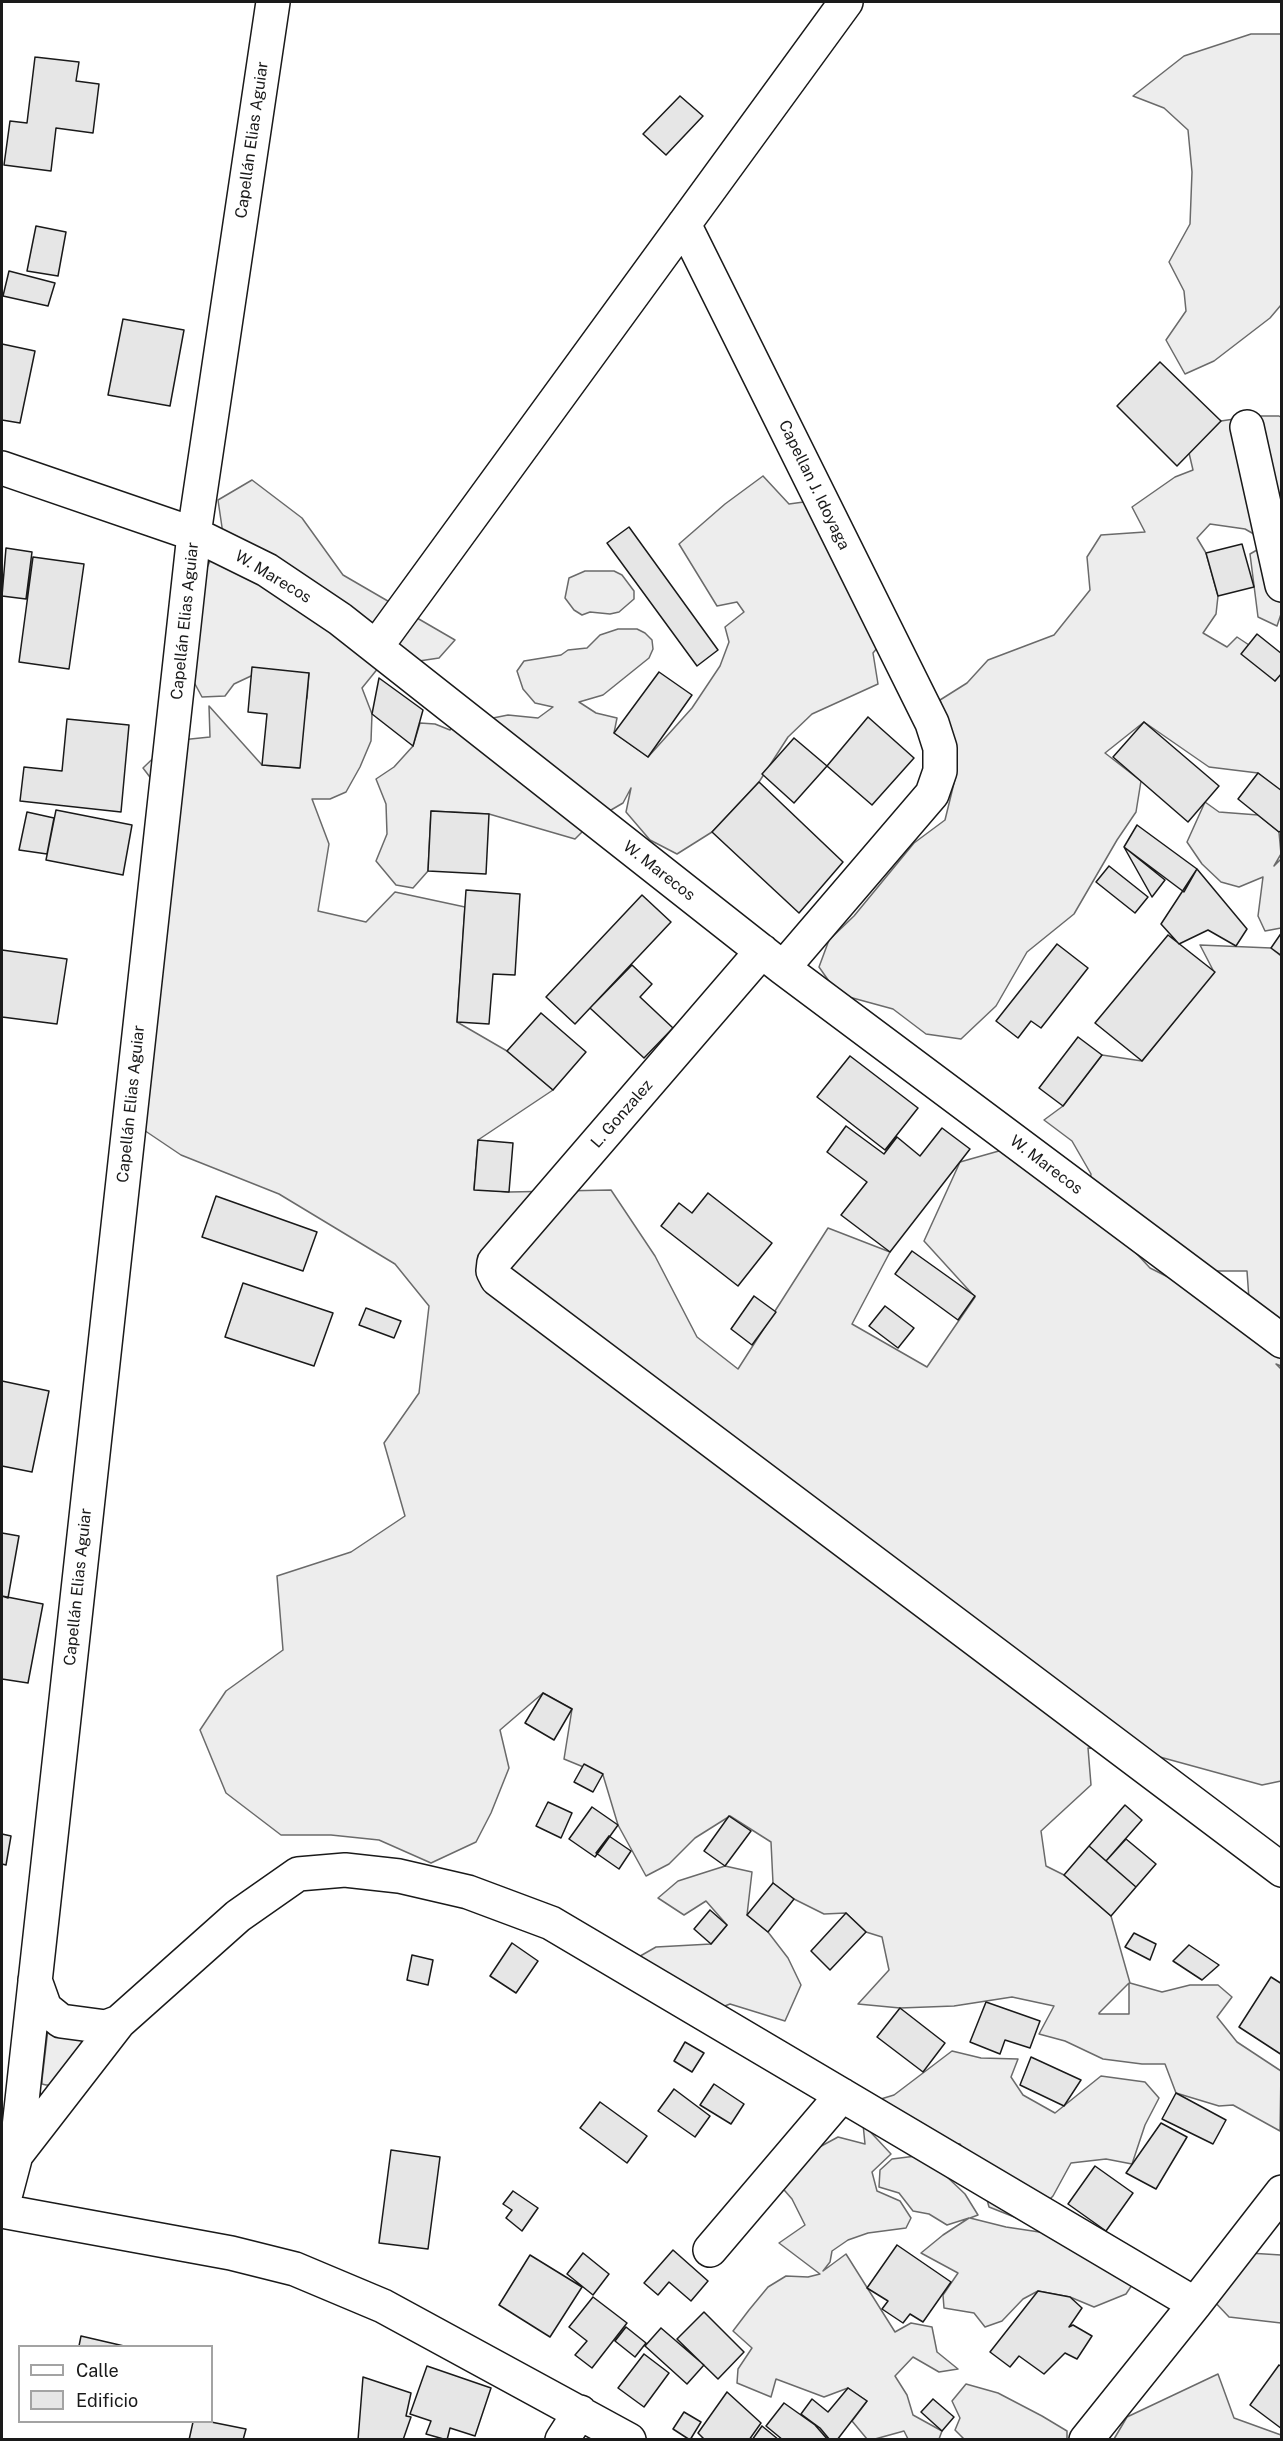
<!DOCTYPE html>
<html>
<head>
<meta charset="utf-8">
<style>
	body { margin:0 }
	#map { position:relative; width:1283px; height:2441px; overflow:hidden; background:#fff; font-family:"Public Sans",sans-serif }
	canvas { display:block }
	.frame { position:absolute; inset:0; border:3px solid #1a1a1a; pointer-events:none }
	.legend { position:absolute; left:18px; top:2345px; width:195px; height:78px; box-sizing:border-box; background:#fff; border:2px solid #a3a3a3; margin:0; padding:8px 10px; list-style:none; font-size:18px; color:#1a1a1a }
	.legend li { display:flex; align-items:center; gap:12px; height:30px }
	.legend b { width:30px; border:2px solid #a3a3a3 }
</style>
</head>
<body>
<div id="map">
<canvas width="1283" height="2441"></canvas>
<div class="frame"></div>
<ul class="legend">
<li><b style="height:8px;background:#fff"></b>Calle</li>
<li><b style="height:16px;background:#e6e6e6"></b>Edificio</li>
</ul>
</div>
<script>
const c = document.querySelector('canvas').getContext('2d');
c.lineJoin = 'round';
function fill(path, color) {
  c.fillStyle = color;
  c.fill(path, 'evenodd');
}
function shape(rows) {
  const path = new Path2D();
  for (const r of rows) {
    path.moveTo(r[0], r[1]);
    for (let i = 2; i < r.length; i += 2) path.lineTo(r[i], r[i + 1]);
  }
  return path;
}
function trace(path, color, width, dash) {
  c.strokeStyle = color;
  c.lineWidth = width;
  c.lineCap = dash ? 'butt' : 'round';
  c.setLineDash(dash || []);
  c.stroke(path);
}
function label(font, color, halo, rows, align = 'center') {
  c.font = font + ' "Public Sans",sans-serif';
  c.lineWidth = 4.5;
  c.setLineDash([]);
  c.textBaseline = 'middle';
  c.strokeStyle = halo;
  c.fillStyle = color;
  for (const [text, x, y, turn = 0] of rows) {
    c.save();
    c.translate(x, y);
    c.rotate((+turn || 0) * Math.PI / 180);
    c.textAlign = isNaN(turn) ? turn : align;
    if (halo) c.strokeText(text, 0, 0);
    c.fillText(text, 0, 0);
    c.restore();
  }
}
const built = shape([
	[1251,34,1281,34,1281,305,1270,318,1214,361,1185,374,1166,340,1186,311,1184,291,1169,262,1190,224,1192,172,1188,130,1164,108,1133,96,1184,56,1251,34],
	[1254,416,1279,416,1282,418,1281,528,1259,537,1245,529,1210,524,1197,538,1206,553,1218,596,1216,614,1203,633,1227,647,1237,637,1249,645,1275,681,1281,673,1281,791,1258,773,1209,767,1144,722,1105,753,1141,781,1136,812,1117,840,1074,914,1027,952,996,1006,961,1039,926,1034,893,1009,838,994,819,967,829,940,854,916,914,843,945,820,955,779,952,741,940,700,967,683,988,660,1054,635,1090,590,1087,557,1101,535,1145,532,1132,507,1175,477,1193,470,1189,453,1195,434,1221,421,1254,416],
	[763,476,789,504,811,501,893,629,873,653,878,684,812,714,788,737,759,782,712,832,677,854,650,840,626,812,631,788,623,803,594,820,575,839,489,814,431,811,428,871,413,888,396,885,376,861,387,834,386,804,376,779,394,767,413,746,420,723,435,724,450,730,460,714,488,719,508,715,538,718,553,707,535,703,523,689,517,671,524,661,561,655,568,650,587,648,600,635,618,629,637,629,645,633,652,640,653,649,649,658,603,695,579,702,596,713,617,718,614,733,648,757,692,708,720,666,729,642,725,627,744,612,737,602,717,606,679,544,725,504,763,476],
	[252,480,302,518,343,575,455,640,439,658,379,667,362,688,372,714,371,741,360,767,346,792,330,799,312,799,329,844,318,911,366,922,395,892,465,907,457,1022,507,1051,553,1090,478,1140,474,1189,509,1192,611,1190,655,1256,697,1337,738,1369,828,1228,890,1252,852,1324,927,1367,975,1297,924,1241,960,1162,1020,1145,1088,1200,1091,1174,1072,1141,1044,1120,1063,1106,1102,1055,1142,1061,1214,972,1200,945,1271,948,1281,956,1281,1366,1276,1364,1282,1370,1281,1781,1262,1785,1138,1751,1088,1748,1091,1785,1041,1831,1046,1866,1064,1875,1111,1916,1130,1983,1162,1992,1190,1985,1218,1985,1232,1997,1217,2017,1237,2042,1281,2071,1280,2131,1233,2105,1219,2106,1176,2093,1165,2064,1142,2064,1103,2059,1065,2041,1039,2034,1054,2006,1012,1997,954,2006,900,2008,858,2004,889,1970,882,1937,866,1932,846,1913,824,1914,794,1899,773,1883,771,1842,730,1816,695,1838,669,1864,646,1876,618,1825,603,1775,564,1759,572,1709,543,1693,500,1730,509,1768,491,1813,476,1842,431,1863,379,1840,331,1835,281,1835,226,1793,200,1730,226,1691,283,1650,277,1576,351,1552,405,1516,384,1443,419,1393,429,1306,395,1264,279,1194,181,1155,129,1120,165,797,143,768,171,741,210,737,209,706,262,765,299,768,296,725,307,698,309,673,251,676,234,684,225,696,202,697,188,671,192,599,223,534,218,500,252,480],
	[1111,1226,1210,1271,1247,1271,1249,1299,1218,1302,1150,1268,1111,1226],
	[1129,1983,1129,2014,1099,2014,1099,2013,1129,1983],
	[1281,536,1281,614,1277,626,1258,617,1250,554,1281,536],
	[585,571,614,571,622,575,634,591,634,599,619,612,610,614,590,612,582,615,574,610,565,598,569,578,585,571],
	[1205,802,1219,812,1258,815,1279,832,1281,854,1274,866,1281,859,1281,928,1265,931,1258,916,1263,877,1239,887,1221,882,1202,864,1187,842,1205,802],
	[725,1866,752,1872,747,1915,768,1932,788,1958,801,1985,785,2021,730,2004,704,2014,635,1959,656,1947,711,1944,727,1925,706,1901,684,1915,658,1898,678,1881,725,1866],
	[48,2029,91,2036,50,2085,46,2085,42,2084,42,2080,48,2029],
	[952,2051,981,2058,1018,2059,1011,2077,1023,2095,1055,2113,1101,2076,1145,2082,1159,2098,1145,2125,1132,2164,1106,2159,1071,2163,1053,2196,1027,2222,989,2207,981,2177,960,2144,916,2139,871,2102,894,2095,952,2051],
	[863,2124,891,2154,872,2172,877,2191,900,2201,911,2218,906,2228,868,2233,848,2240,832,2251,830,2262,823,2271,846,2254,895,2332,911,2323,932,2327,937,2352,958,2369,939,2372,913,2357,895,2376,907,2395,913,2415,942,2431,939,2439,908,2439,904,2431,875,2439,867,2439,852,2421,867,2401,848,2388,824,2397,776,2379,771,2397,737,2383,738,2369,752,2348,733,2331,749,2310,768,2287,786,2276,808,2277,820,2274,779,2243,805,2225,792,2199,778,2183,814,2150,838,2137,865,2144,863,2124],
	[924,2155,965,2194,978,2215,970,2218,1006,2227,1046,2233,1136,2279,1126,2294,1094,2307,1070,2297,1038,2291,1023,2299,1002,2321,985,2327,974,2313,944,2308,943,2295,958,2273,921,2253,943,2235,969,2218,947,2225,929,2214,913,2211,899,2193,879,2187,880,2170,892,2159,924,2155],
	[1249,2253,1281,2255,1281,2323,1229,2317,1212,2299,1249,2253],
	[1218,2374,1234,2418,1281,2435,1281,2439,1114,2439,1127,2417,1218,2374],
	[966,2384,998,2393,1042,2416,1067,2431,1067,2439,964,2439,955,2430,960,2418,952,2401,966,2384]
]);
fill(built, '#ededed');
trace(built, '#6a6a6a', 1.5);
const building = shape([
	[35,57,79,62,76,81,99,84,93,133,56,128,51,171,4,165,10,121,27,123,35,57],
	[680,96,703,116,666,155,643,134,680,96],
	[36,226,66,232,58,276,27,271,36,226],
	[9,271,55,283,48,306,3,296,9,271],
	[123,319,184,330,170,406,108,395,123,319],
	[2,344,35,351,20,423,2,420,2,344],
	[1160,362,1221,421,1177,466,1117,406,1160,362],
	[629,527,718,650,697,666,607,543,629,527],
	[1242,544,1254,587,1218,596,1206,553,1242,544],
	[6,548,32,552,26,599,2,596,6,548],
	[33,557,84,564,69,669,19,662,33,557],
	[1257,634,1282,654,1282,673,1275,681,1241,654,1257,634],
	[252,667,309,673,300,768,262,765,267,714,248,712,252,667],
	[659,672,692,695,648,757,614,733,659,672],
	[379,678,423,710,413,746,372,714,379,678],
	[868,717,914,758,872,805,827,766,868,717],
	[67,719,129,725,121,812,20,801,24,767,62,771,67,719],
	[1144,722,1219,786,1188,822,1113,757,1144,722],
	[794,738,827,766,794,803,762,774,794,738],
	[1258,773,1282,791,1282,830,1279,832,1238,799,1258,773],
	[759,782,843,862,799,913,712,832,759,782],
	[56,810,132,825,123,875,46,860,56,810],
	[431,811,489,814,486,874,428,871,431,811],
	[27,812,54,818,47,854,19,850,27,812],
	[1137,825,1197,869,1184,892,1124,847,1137,825],
	[1124,847,1165,880,1152,897,1124,847],
	[1109,866,1148,897,1135,913,1096,882,1109,866],
	[1197,869,1247,929,1236,946,1208,930,1179,944,1161,924,1197,869],
	[466,890,520,894,515,975,493,974,489,1024,457,1022,466,890],
	[642,895,671,922,575,1024,546,997,642,895],
	[1282,932,1282,956,1271,948,1282,932],
	[1168,935,1215,972,1142,1061,1095,1023,1168,935],
	[1057,944,1088,968,1041,1028,1031,1021,1018,1038,996,1021,1057,944],
	[2,950,67,959,57,1024,2,1017,2,950],
	[632,965,652,984,640,997,673,1028,644,1058,590,1008,632,965],
	[541,1013,586,1052,553,1090,507,1051,541,1013],
	[1078,1037,1102,1055,1063,1106,1039,1088,1078,1037],
	[850,1056,918,1108,885,1150,817,1097,850,1056],
	[846,1126,884,1154,897,1137,920,1156,942,1128,970,1149,890,1252,841,1215,867,1182,827,1152,846,1126],
	[478,1140,513,1143,509,1192,474,1190,478,1140],
	[708,1193,772,1243,738,1286,661,1226,679,1203,692,1213,708,1193],
	[216,1196,317,1232,303,1271,202,1237,216,1196],
	[912,1251,975,1296,958,1320,895,1274,912,1251],
	[243,1283,333,1313,314,1366,225,1337,243,1283],
	[754,1296,776,1312,752,1345,731,1329,754,1296],
	[885,1306,914,1328,898,1348,869,1326,885,1306],
	[366,1308,401,1321,394,1338,359,1325,366,1308],
	[2,1381,49,1391,32,1472,2,1466,2,1381],
	[2,1533,19,1536,8,1598,2,1596,2,1533],
	[2,1596,43,1604,28,1683,2,1679,2,1596],
	[543,1693,572,1709,554,1740,525,1723,543,1693],
	[584,1764,603,1774,593,1792,574,1782,584,1764],
	[548,1802,572,1813,561,1838,536,1826,548,1802],
	[1125,1805,1142,1820,1106,1861,1089,1846,1125,1805],
	[592,1807,618,1825,595,1857,569,1839,592,1807],
	[729,1816,751,1831,725,1866,704,1851,729,1816],
	[2,1834,11,1836,6,1865,2,1864,2,1834],
	[609,1836,631,1851,619,1869,596,1853,609,1836],
	[1126,1839,1156,1864,1136,1887,1106,1861,1126,1839],
	[1089,1846,1136,1887,1111,1916,1064,1875,1089,1846],
	[773,1883,794,1899,768,1932,747,1915,773,1883],
	[710,1910,727,1925,711,1944,694,1929,710,1910],
	[846,1913,866,1932,830,1970,811,1951,846,1913],
	[1134,1933,1156,1944,1150,1960,1125,1947,1134,1933],
	[512,1943,538,1961,516,1993,490,1976,512,1943],
	[1189,1945,1219,1965,1202,1980,1173,1961,1189,1945],
	[412,1955,433,1960,428,1985,407,1980,412,1955],
	[1271,1977,1282,1984,1282,2055,1239,2027,1271,1977],
	[986,2002,1040,2021,1030,2048,1005,2040,1000,2054,970,2042,986,2002],
	[900,2008,945,2043,923,2072,877,2037,900,2008],
	[685,2042,704,2053,692,2072,674,2061,685,2042],
	[1031,2057,1081,2080,1064,2106,1020,2085,1031,2057],
	[714,2084,744,2104,731,2124,700,2105,714,2084],
	[674,2089,710,2116,695,2137,658,2111,674,2089],
	[1176,2093,1226,2120,1213,2144,1162,2119,1176,2093],
	[600,2102,647,2136,627,2163,580,2128,600,2102],
	[1161,2123,1187,2137,1156,2189,1126,2173,1161,2123],
	[391,2150,440,2157,428,2249,379,2243,391,2150],
	[1095,2166,1133,2193,1106,2231,1068,2204,1095,2166],
	[513,2191,538,2208,522,2231,506,2218,512,2210,503,2204,513,2191],
	[897,2245,951,2282,923,2322,910,2314,903,2323,882,2309,888,2301,867,2288,897,2245],
	[673,2250,708,2281,691,2301,669,2282,658,2295,644,2283,673,2250],
	[583,2253,609,2274,593,2295,567,2274,583,2253],
	[530,2255,582,2287,550,2337,499,2305,530,2255],
	[1038,2291,1070,2297,1082,2308,1069,2327,1073,2325,1092,2336,1077,2359,1065,2353,1044,2374,1019,2356,1010,2367,990,2352,1038,2291],
	[593,2297,627,2323,592,2368,575,2355,587,2341,569,2327,593,2297],
	[704,2312,744,2352,718,2379,677,2339,704,2312],
	[626,2327,646,2343,635,2357,615,2341,626,2327],
	[661,2328,704,2365,687,2384,645,2346,661,2328],
	[81,2336,124,2346,79,2346,81,2336],
	[644,2354,669,2373,644,2407,618,2388,644,2354],
	[1279,2365,1282,2367,1282,2429,1250,2405,1279,2365],
	[427,2366,491,2388,475,2436,450,2428,447,2440,426,2434,431,2421,410,2414,427,2366],
	[363,2377,411,2393,406,2416,411,2417,403,2440,358,2440,363,2377],
	[848,2388,867,2401,837,2440,830,2440,820,2428,801,2414,812,2399,828,2412,848,2388],
	[727,2392,761,2423,749,2440,705,2440,698,2433,727,2392],
	[933,2399,954,2417,942,2431,921,2412,933,2399],
	[784,2403,815,2425,828,2440,783,2440,766,2426,784,2403],
	[684,2412,701,2422,690,2440,673,2429,684,2412],
	[193,2422,211,2422,246,2429,243,2440,189,2440,193,2422],
	[762,2426,779,2440,752,2440,762,2426]
]);
fill(building, '#e6e6e6');
trace(building, '#1a1a1a', 1.5);
const minor = shape([
	[684,224,932,723,940,748,940,771,932,794,783,968],
	[1247,427,1282,585],
	[2,468,194,534,267,570,340,619,783,968,1282,1341],
	[376,647,846,2],
	[762,951,494,1262,493,1271,497,1279,1282,1870],
	[35,1980,45,2008,61,2021,106,2027,119,2022],
	[16,2155,119,2022,238,1916,298,1874,345,1870,399,1876,468,1892,551,1923,1195,2304],
	[2,2208,16,2155,194,534,273,2],
	[2,2211,231,2253,295,2269,383,2306,629,2440],
	[710,2250,842,2095],
	[562,2440,580,2412],
	[1086,2440,1195,2304,1282,2192]
]);
trace(minor, '#1a1a1a', 36);
trace(minor, '#fff', 33);
label('16px', '#1a1a1a', '#fff', [
	["Capellán Elias Aguiar",252,140,-82],
	["Capellan J. Idoyaga",814,485,64],
	["W. Marecos",273,577,31],
	["Capellán Elias Aguiar",185,621,-84],
	["W. Marecos",659,871,38],
	["Capellán Elias Aguiar",131,1104,-84],
	["L. Gonzalez",622,1114,-49],
	["W. Marecos",1046,1165,37],
	["Capellán Elias Aguiar",78,1587,-84]
]);
</script>
</body>
</html>
